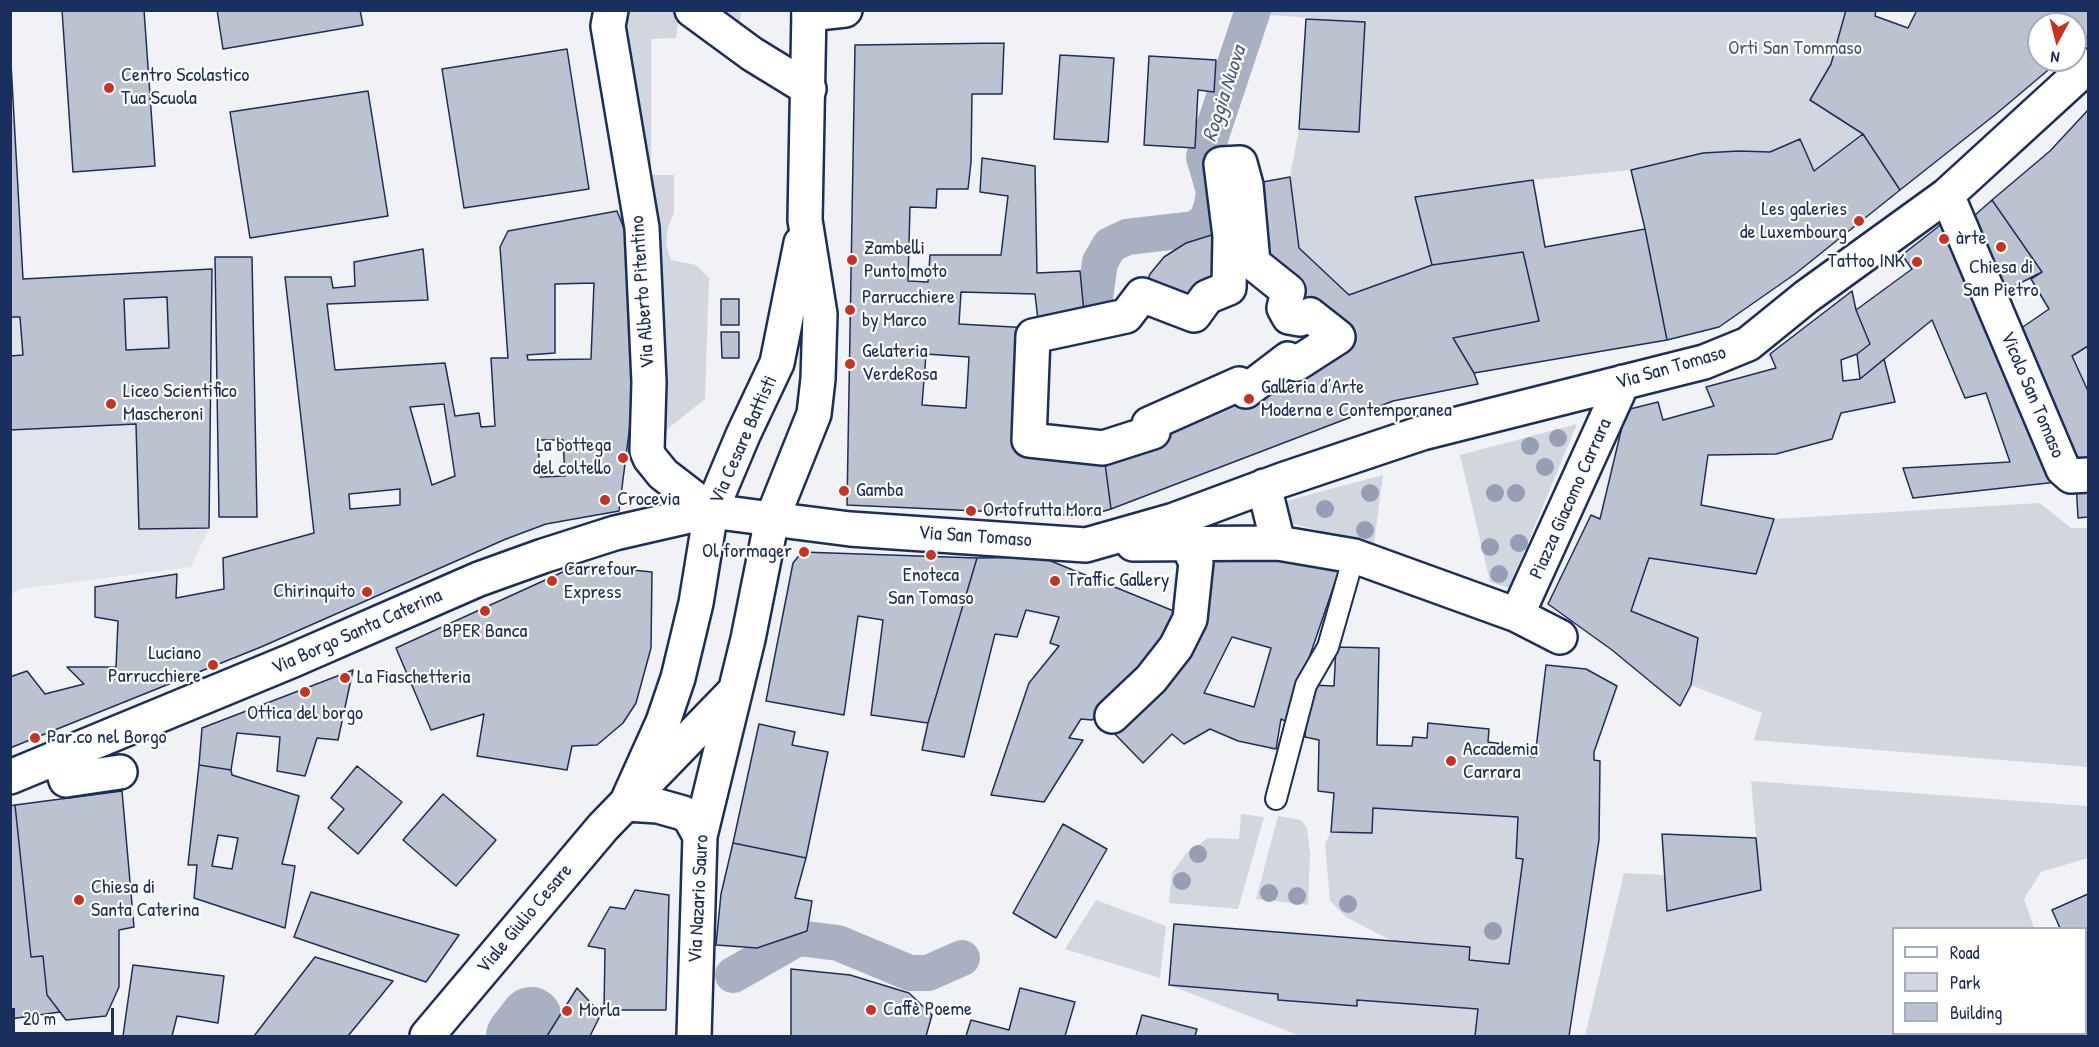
<!DOCTYPE html>
<html>
<head>
<meta charset="utf-8">
<style>
	body { margin:0 }
	#map { position:relative; width:2099px; height:1047px; overflow:hidden; background:#f1f2f5; font-family:"Patrick Hand",sans-serif }
	canvas { display:block }
	.frame { position:absolute; inset:0; border:12px solid #1b2f5e; pointer-events:none }
	.legend { position:absolute; left:1892px; top:927px; width:195px; height:108px; box-sizing:border-box; background:#fff; border:2px solid #a4acbf; margin:0; padding:8px 10px; list-style:none; font-size:18px; color:#1b2f5e }
	.legend li { display:flex; align-items:center; gap:12px; height:30px }
	.legend b { width:30px; border:2px solid #a4acbf }
	.north { position:absolute; left:2027px; top:12px; width:60px; height:60px; box-sizing:border-box; background:#fff; border:2px solid #a4acbf; border-radius:50%; rotate:187deg; font-size:16px; font-weight:700; line-height:24px; text-align:center; color:#1b2f5e }
	.north::after { content:''; display:block; margin:auto; width:21px; height:27px; background:#c8321e; clip-path:polygon(50% 0,100% 100%,50% 72%,0 100%) }
	.scale { position:absolute; left:12px; top:1008px; width:102px; height:27px; box-sizing:border-box; border:3px solid #1b2f5e; border-top:0; padding-left:8px; font-size:18px; line-height:21px; white-space:nowrap; color:#1b2f5e; -webkit-text-stroke:4px #fff; paint-order:stroke }
</style>
</head>
<body>
<div id="map">
<canvas width="2099" height="1047"></canvas>
<div class="frame"></div>
<ul class="legend">
<li><b style="height:8px;background:#fff"></b>Road</li>
<li><b style="height:16px;background:#d2d6df"></b>Park</li>
<li><b style="height:16px;background:#bcc2d0"></b>Building</li>
</ul>
<div class="north">N</div>
<div class="scale">20 m</div>
</div>
<script>
const c = document.querySelector('canvas').getContext('2d');
c.lineJoin = 'round';
function fill(path, color) {
  c.fillStyle = color;
  c.fill(path, 'evenodd');
}
function shape(rows) {
  const path = new Path2D();
  for (const r of rows) {
    path.moveTo(r[0], r[1]);
    for (let i = 2; i < r.length; i += 2) path.lineTo(r[i], r[i + 1]);
  }
  return path;
}
function trace(path, color, width, dash) {
  c.strokeStyle = color;
  c.lineWidth = width;
  c.lineCap = dash ? 'butt' : 'round';
  c.setLineDash(dash || []);
  c.stroke(path);
}
function label(font, color, halo, rows, align = 'center') {
  c.font = font + ' "Patrick Hand",sans-serif';
  c.lineWidth = 4.5;
  c.setLineDash([]);
  c.textBaseline = 'middle';
  c.strokeStyle = halo;
  c.fillStyle = color;
  for (const [text, x, y, turn = 0] of rows) {
    c.save();
    c.translate(x, y);
    c.rotate((+turn || 0) * Math.PI / 180);
    c.textAlign = isNaN(turn) ? turn : align;
    if (halo) c.strokeText(text, 0, 0);
    c.fillText(text, 0, 0);
    c.restore();
  }
}
fill(shape([
	[10,45,23,279,212,269,209,528,191,567,19,589,11,596]
]), '#e1e4ea');
fill(shape([
	[1243,10,1846,11,1831,64,1810,100,1863,134,1814,171,1770,152,1739,151,1703,153,1631,170,1533,180,1416,197,1432,265,1349,295,1299,248,1290,177,1299,129,1359,132,1365,22,1243,13],
	[619,11,673,11,679,16,676,38,651,39,651,175,674,175,674,213,668,227,666,244,671,260,696,265,709,278,705,399,660,435,663,283],
	[719,11,741,11,740,21,735,23],
	[2088,346,2088,391,2072,356],
	[1577,424,1509,588,1490,582,1460,455],
	[1383,475,1374,544,1281,521,1282,502],
	[2040,503,2071,528,2088,528,2088,767,1754,740,1762,713,1691,685,1698,638,1631,611,1649,558,1756,574,1774,519],
	[1751,781,2088,806,2088,858,2041,872,2024,899,2034,928,1894,928,1894,1034,1985,1034,1985,1036,1585,1036,1624,873,1665,875,1668,911,1761,890],
	[1373,808,1518,817,1523,859,1509,964,1469,960,1470,947,1392,941,1346,917,1330,901,1325,844,1331,832,1372,833],
	[1241,814,1264,817,1238,909,1169,903,1172,873,1186,854,1208,838,1239,839],
	[1278,816,1301,820,1307,828,1310,853,1308,905,1256,899],
	[1096,900,1166,926,1160,978,1065,949],
	[1169,985,1278,994,1278,1000,1357,1005,1357,1000,1478,1009,1475,1036,1300,1036],
	[2088,1004,2088,1036,2071,1036,2071,1034,2086,1034,2086,1005]
]), '#d2d6df');
trace(shape([
	[1093,312,1100,262,1110,245,1127,237,1195,229,1207,220,1212,205,1214,191,1204,157,1253,10],
	[733,975,798,938,838,943,910,973,928,973,962,958]
]), '#a8b0c2', 36);
trace(shape([
	[517,1036,531,1018]
]), '#a8b0c2', 62);
const building = shape([
	[62,10,144,10,155,166,73,172,62,10],
	[217,10,360,10,363,25,223,49,217,10],
	[1846,10,1876,10,1875,16,1908,28,1917,10,2088,10,2088,36,2075,48,2075,24,2039,24,2039,60,2060,60,1996,114,1900,190,1863,134,1810,100,1831,64,1846,10],
	[1306,19,1365,22,1359,132,1299,129,1306,19],
	[1004,43,1002,94,972,94,971,162,968,189,937,189,936,208,910,207,908,281,928,282,930,255,1001,255,1008,196,980,192,982,158,1035,166,1037,273,1080,271,1085,323,1039,329,1035,294,961,292,959,324,1031,328,1029,440,1103,448,1111,509,1088,516,847,505,855,45,1004,43],
	[926,354,969,357,966,408,922,405,926,354],
	[10,45,23,279,212,269,209,528,139,529,136,424,10,430,10,356,23,355,20,317,10,317,10,45],
	[167,297,169,348,126,350,124,299,167,297],
	[567,49,589,189,464,208,442,69,567,49],
	[1060,55,1114,58,1108,142,1054,139,1060,55],
	[1149,56,1216,60,1214,92,1198,90,1195,148,1144,145,1149,56],
	[368,91,388,216,250,238,230,112,368,91],
	[2088,110,2088,346,2072,356,2088,391,2088,469,2074,470,2020,329,2049,309,2031,279,2042,272,1992,200,2050,151,2088,110],
	[1863,134,1900,190,1795,274,1719,327,1667,340,1645,229,1631,170,1703,153,1739,151,1770,152,1800,139,1814,171,1863,134],
	[1290,177,1299,248,1349,295,1432,265,1523,252,1539,321,1453,338,1474,373,1478,384,1393,401,1111,509,1103,448,1338,337,1253,263,1246,185,1290,177],
	[1533,180,1545,247,1645,229,1667,340,1474,373,1453,338,1539,321,1523,252,1432,265,1415,197,1533,180],
	[1992,200,2042,272,1999,294,1966,223,1992,200],
	[617,211,629,241,635,385,619,511,546,524,506,539,261,647,10,748,10,677,27,671,45,694,84,684,67,667,116,667,118,621,95,617,95,587,177,574,176,598,224,589,223,558,314,533,285,277,331,277,333,288,355,286,354,262,423,249,428,300,327,304,335,370,445,363,455,416,479,413,481,427,495,426,491,358,508,358,500,247,508,231,617,211],
	[594,283,591,359,528,360,527,355,555,353,555,284,594,283],
	[444,404,455,476,432,485,410,407,444,404],
	[538,440,563,440,565,476,540,477,538,440],
	[400,489,400,505,350,509,349,494,400,489],
	[1948,219,2057,482,1913,498,1903,468,2010,462,1986,393,1965,398,1932,320,1860,379,1857,354,1870,344,1856,310,1912,269,1902,255,1948,219],
	[1215,234,1229,288,1194,315,1142,295,1150,274,1164,257,1186,243,1215,234],
	[215,257,252,257,257,517,219,517,215,257],
	[1852,291,1856,310,1870,344,1857,354,1841,360,1843,381,1860,379,1884,359,1895,402,1841,413,1832,439,1776,454,1708,455,1701,505,1774,519,1756,574,1649,558,1631,611,1698,638,1691,685,1680,706,1612,650,1548,604,1591,515,1600,519,1626,410,1658,402,1663,420,1714,406,1706,387,1776,368,1770,354,1852,291],
	[721,299,739,299,739,325,721,325,721,299],
	[721,332,739,332,739,358,722,358,721,332],
	[2076,482,2088,482,2088,517,2078,518,2076,482],
	[802,552,977,558,928,723,871,715,883,620,858,616,844,715,766,701,793,563,802,552],
	[1228,555,1341,565,1308,661,1290,723,1281,719,1276,749,1238,741,1210,729,1184,744,1172,734,1143,763,1109,728,1188,660,1210,561,1228,555],
	[1232,637,1271,648,1254,707,1204,693,1232,637],
	[1041,557,1181,614,1146,673,1092,720,1081,719,1069,738,1083,740,1044,802,991,795,1029,683,1059,646,1050,643,1059,617,1026,610,1017,637,995,634,964,757,922,750,928,723,977,558,1041,557],
	[576,566,594,566,652,572,651,648,636,703,623,723,597,745,572,746,567,770,477,756,484,714,431,730,396,648,576,566],
	[1336,647,1379,648,1377,745,1412,746,1413,737,1427,738,1428,723,1489,729,1488,742,1503,744,1502,753,1535,757,1546,665,1586,669,1617,686,1594,752,1594,760,1600,761,1599,840,1569,1036,1475,1036,1478,1009,1357,1000,1357,1006,1278,1000,1278,994,1169,985,1174,924,1470,947,1469,960,1509,964,1523,859,1516,858,1518,817,1373,808,1372,833,1331,832,1334,793,1318,791,1319,740,1305,737,1310,685,1334,686,1336,647],
	[353,670,338,740,317,738,305,776,277,771,280,737,237,733,231,770,199,765,202,728,353,670],
	[759,724,795,732,792,745,828,752,806,858,733,843,759,724],
	[199,765,231,770,232,775,299,796,282,864,295,866,285,928,194,898,197,865,188,865,199,765],
	[218,835,238,838,232,869,212,866,218,835],
	[357,766,402,802,358,854,328,828,344,809,331,798,357,766],
	[122,791,134,927,119,930,119,987,106,1016,66,1020,47,995,43,956,31,957,15,805,122,791],
	[443,794,496,840,456,886,403,840,443,794],
	[15,805,31,957,43,956,47,995,60,1012,10,1019,10,806,15,805],
	[1063,824,1107,849,1056,938,1013,913,1063,824],
	[1662,834,1756,838,1761,890,1667,911,1662,834],
	[733,843,806,858,795,898,812,901,807,931,757,948,716,945,721,894,733,843],
	[635,890,669,895,666,1010,604,1010,605,949,588,946,610,907,625,909,635,890],
	[311,892,459,935,426,982,294,937,311,892],
	[2088,894,2088,957,2086,959,2086,928,2060,928,2052,910,2088,894],
	[315,957,393,981,348,1036,254,1036,315,957],
	[133,965,224,976,218,1023,177,1016,172,1036,123,1036,133,965],
	[791,969,850,975,909,993,932,1015,926,1036,791,1036,791,969],
	[577,988,601,1014,590,1036,547,1036,577,988],
	[1020,988,1075,1002,1065,1036,966,1036,971,1020,1009,1030,1020,988],
	[1142,1015,1197,1029,1195,1036,1136,1036,1142,1015]
]);
fill(building, '#bcc2d0');
trace(building, '#1b2f5e', 1.5);
const lane = shape([
	[1276,799,1306,685,1328,647,1354,556]
]);
const street = shape([
	[611,10,608,26,642,228,649,382,647,451,650,458,663,474,711,511],
	[692,10,752,54,809,89],
	[809,14,845,10],
	[1240,163,1246,185,1253,263,1288,291,1284,308,1289,317,1300,319,1310,315,1338,337,1296,364,1288,359,1246,391,1239,384,1149,424,1153,432,1103,448,1029,440,1033,336,1126,316,1142,295,1194,315,1207,297,1229,288,1230,236,1221,164,1240,163],
	[1947,195,2063,469,2071,476,2088,475],
	[1264,486,1278,543],
	[772,519,850,529,1086,545,1174,520,1282,480,1422,433,1704,362,1748,344,1806,297,1947,195,2088,66],
	[1133,544,1278,543,1354,556,1517,615,1560,637],
	[1517,615,1623,382],
	[1112,716,1151,679,1176,647,1190,619,1196,562,1178,527],
	[59,758,66,780,120,772]
]);
const secondary = shape([
	[10,777,291,661,479,579,543,556,615,533,711,511,772,519],
	[626,804,663,722,678,678,696,603,711,511,743,435,777,363,801,243],
	[626,804,658,806,683,813,690,818,700,836],
	[427,1036,603,827,733,693],
	[694,1036,700,836,748,639,772,519,814,414,818,379,820,314,805,220,809,10]
]);
trace(lane, '#1b2f5e', 24);
trace(street, '#1b2f5e', 38);
trace(secondary, '#1b2f5e', 38);
trace(lane, '#fff', 20);
trace(street, '#fff', 33);
trace(secondary, '#fff', 33);
c.fillStyle = '#959eb4';
for (const [x, y] of [
	[1558,438],
	[1530,446],
	[1545,467],
	[1370,493],
	[1495,493],
	[1516,493],
	[1325,509],
	[1365,530],
	[1519,543],
	[1490,547],
	[1499,574],
	[1198,854],
	[1182,881],
	[1269,893],
	[1297,896],
	[1348,904],
	[1493,931]
]) {
  c.beginPath();
  c.arc(x, y, 9, 0, 2 * Math.PI);
  c.fill();
}
for (const [x, y, r, color] of [
	[109,88,6,"#c8321e"],
	[1859,221,6,"#c8321e"],
	[1944,239,6,"#c8321e"],
	[2001,247,6,"#c8321e"],
	[852,260,6,"#c8321e"],
	[1917,262,6,"#c8321e"],
	[850,310,6,"#c8321e"],
	[850,364,6,"#c8321e"],
	[1249,399,6,"#c8321e"],
	[111,404,6,"#c8321e"],
	[623,458,6,"#c8321e"],
	[844,491,6,"#c8321e"],
	[605,500,6,"#c8321e"],
	[971,511,6,"#c8321e"],
	[804,552,6,"#c8321e"],
	[931,555,6,"#c8321e"],
	[552,581,6,"#c8321e"],
	[1055,581,6,"#c8321e"],
	[367,592,6,"#c8321e"],
	[485,611,6,"#c8321e"],
	[213,665,6,"#c8321e"],
	[345,678,6,"#c8321e"],
	[305,692,6,"#c8321e"],
	[35,738,6,"#c8321e"],
	[1451,761,6,"#c8321e"],
	[79,900,6,"#c8321e"],
	[871,1010,6,"#c8321e"],
	[567,1011,6,"#c8321e"]
]) {
  const dot = new Path2D();
  dot.arc(x, y, r, 0, 2 * Math.PI);
  c.fillStyle = color;
  c.fill(dot);
  trace(dot, '#fff', 2);
}
label('20px', '#49597e', '#fff', [
	["Orti San Tommaso",1795,49]
]);
label('20px', '#1b2f5e', '#fff', [
	["Centro Scolastico",121,76],
	["Tua Scuola",121,99],
	["Les galeries",1847,210,"right"],
	["de Luxembourg",1847,233,"right"],
	["àrte",1956,239],
	["Zambelli",864,249],
	["Punto moto",864,272],
	["Tattoo INK",1905,262,"right"],
	["Chiesa di",2001,268,"center"],
	["San Pietro",2001,291,"center"],
	["Parrucchiere",862,298],
	["by Marco",862,321],
	["Gelateria",862,352],
	["VerdeRosa",862,375],
	["Galleria d’Arte",1261,388],
	["Moderna e Contemporanea",1261,411],
	["Liceo Scientifico",123,392],
	["Mascheroni",123,415],
	["La bottega",611,446,"right"],
	["del coltello",611,469,"right"],
	["Gamba",856,491],
	["Crocevia",617,500],
	["Ortofrutta Mora",983,511],
	["Ol formager",792,552,"right"],
	["Carrefour",564,570],
	["Express",564,593],
	["Enoteca",931,576,"center"],
	["San Tomaso",931,599,"center"],
	["Traffic Gallery",1067,581],
	["Chirinquito",355,592,"right"],
	["BPER Banca",485,632,"center"],
	["Luciano",201,654,"right"],
	["Parrucchiere",201,677,"right"],
	["La Fiaschetteria",357,678],
	["Ottica del borgo",305,714,"center"],
	["Par.co nel Borgo",47,738],
	["Accademia",1463,750],
	["Carrara",1463,773],
	["Chiesa di",91,888],
	["Santa Caterina",91,911],
	["Caffè Poeme",883,1010],
	["Morla",579,1011]
], 'left');
label('20px', '#1b2f5e', '#fff', [
	["Via Alberto Pitentino",643,292,-94],
	["Via San Tomaso",1671,368,-16],
	["Vicolo San Tomaso",2032,395,67],
	["Via Cesare Battisti",744,440,-66],
	["Piazza Giacomo Carrara",1571,499,-66],
	["Via San Tomaso",975,537,4],
	["Via Borgo Santa Caterina",357,632,-24],
	["Via Nazario Sauro",699,899,-87],
	["Viale Giulio Cesare",525,919,-50]
]);
label('italic 21px', '#4c5c81', '#fff', [
	["Roggia Nuova",1225,94,-72]
]);
</script>
</body>
</html>
